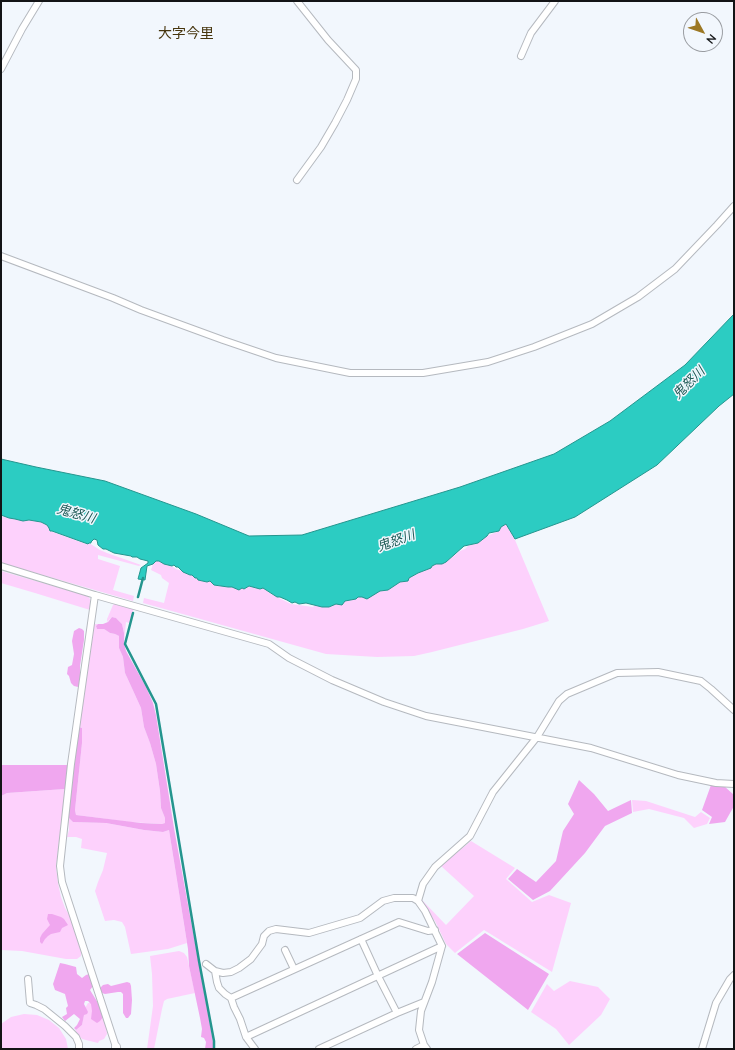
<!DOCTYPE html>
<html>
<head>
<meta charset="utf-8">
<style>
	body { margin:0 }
	#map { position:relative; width:735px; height:1050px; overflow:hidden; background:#f2f7fd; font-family:Mulish,sans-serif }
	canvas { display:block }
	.frame { position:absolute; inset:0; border:2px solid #131416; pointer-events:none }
	.north { position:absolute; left:683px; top:12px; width:40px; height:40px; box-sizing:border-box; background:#f2f7fd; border:1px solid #999ca1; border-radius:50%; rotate:130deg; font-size:11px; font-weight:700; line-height:16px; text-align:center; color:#131416 }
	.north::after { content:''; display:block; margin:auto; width:14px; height:18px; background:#9c7824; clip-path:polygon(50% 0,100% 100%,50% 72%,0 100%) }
</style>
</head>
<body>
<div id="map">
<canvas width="735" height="1050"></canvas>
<div class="frame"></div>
<div class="north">N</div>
</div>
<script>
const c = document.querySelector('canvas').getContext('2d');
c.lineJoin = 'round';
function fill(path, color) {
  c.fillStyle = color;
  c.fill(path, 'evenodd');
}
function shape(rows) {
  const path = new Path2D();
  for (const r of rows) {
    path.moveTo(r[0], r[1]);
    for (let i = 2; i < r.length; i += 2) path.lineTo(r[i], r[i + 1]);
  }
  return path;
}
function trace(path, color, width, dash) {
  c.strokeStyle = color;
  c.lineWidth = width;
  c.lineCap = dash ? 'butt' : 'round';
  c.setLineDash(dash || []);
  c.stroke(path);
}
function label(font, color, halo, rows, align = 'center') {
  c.font = font + ' Mulish,"Noto Sans JP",sans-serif';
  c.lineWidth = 3;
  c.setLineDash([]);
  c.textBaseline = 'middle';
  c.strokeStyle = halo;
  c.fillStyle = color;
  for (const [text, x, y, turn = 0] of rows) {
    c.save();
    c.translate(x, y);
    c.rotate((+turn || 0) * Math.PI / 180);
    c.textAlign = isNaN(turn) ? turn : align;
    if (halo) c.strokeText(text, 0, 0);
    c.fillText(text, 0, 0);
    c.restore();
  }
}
fill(shape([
	[1,516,9,518,27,521,29,520,41,522,47,525,49,528,50,531,86,544,89,543,100,550,107,553,141,565,139,566,98,555,98,559,120,566,113,590,134,596,133,601,1,563],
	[506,524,515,540,549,621,523,629,432,652,414,656,377,657,326,654,143,603,144,598,164,603,169,583,162,578,161,575,151,570,153,564,156,561,159,561,164,564,173,567,176,569,182,571,186,574,192,575,195,578,197,578,198,580,207,582,210,581,214,585,228,587,232,587,239,590,242,588,244,589,249,586,260,589,263,588,271,594,291,604,313,607,315,605,322,607,329,607,336,604,342,604,345,601,356,599,358,597,362,597,380,591,388,590,400,582,408,581,409,578,436,564,442,564,446,562,460,551,465,549,468,546,478,543,487,536,499,531,501,527],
	[1,571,88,596,91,601,90,610,35,593,1,583],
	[116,603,134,608,129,623,126,622,124,643,124,633,122,624,116,618,112,617,107,622,107,619,113,605],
	[93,624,98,624,96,626,97,629,104,629,110,633,115,634,119,636,119,648,123,657,125,673,141,708,144,727,150,743,156,764,160,791,161,808,165,818,165,823,162,824,129,822,115,820,76,815,75,810,82,743,82,728,79,727],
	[65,789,56,867,58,883,61,897,65,908,74,923,81,950,81,956,77,959,66,959,22,951,1,950,1,796,7,793],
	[632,800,646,801,695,817,701,812,710,818,707,824,694,828,684,818,649,809,633,812],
	[68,817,73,822,106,823,144,830,163,832,169,830,187,943,168,949,131,954,125,927,122,922,114,920,105,921,95,891,98,882,103,870,107,853,81,848,82,839,76,837,67,837,69,830],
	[471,841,515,868,506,879,532,902,549,895,571,903,552,972,484,930,455,953,446,944,435,921,421,903,422,900,446,925,474,896,441,866],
	[179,951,184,953,187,957,195,993,167,999,164,1001,162,1009,154,1049,147,1049,153,1006,152,974,150,956],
	[570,981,598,987,610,999,601,1015,569,1045,556,1029,531,1012,547,984,554,991],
	[88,1003,91,1003,100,1010,106,1026,107,1034,104,1039,99,1041,98,1043,82,1039,75,1031,82,1025,85,1008],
	[24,1014,37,1015,49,1020,59,1028,66,1039,68,1049,1,1049,1,1024,11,1017]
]), '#fdd1fc');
fill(shape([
	[112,617,116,618,122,624,124,633,124,643,126,651,146,687,153,703,156,715,174,828,213,1042,213,1049,205,1049,206,1042,204,1038,201,1037,202,1029,200,1018,189,966,188,949,169,830,163,832,144,830,106,823,73,822,68,817,79,727,82,728,82,743,75,810,76,815,141,823,162,824,165,823,165,818,161,808,160,791,156,764,150,743,144,727,141,708,125,673,123,657,119,648,119,636,115,634,110,633,104,629,97,629,96,626,98,624,103,624,108,622],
	[79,628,82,629,84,631,84,640,80,666,80,685,78,687,74,686,71,683,69,676,67,674,68,667,72,665,74,654,72,641,74,631],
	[1,765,68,765,69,772,65,789,7,793,1,796],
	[579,780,594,794,608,811,631,800,632,813,605,826,585,853,550,891,533,900,508,879,517,869,536,882,556,861,563,831,574,814,568,804],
	[711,785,724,786,734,795,734,806,725,822,709,824,712,817,702,810],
	[48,914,52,914,61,917,64,919,68,925,62,928,60,932,51,934,48,936,45,939,42,944,40,942,40,938,42,934,50,925,47,919],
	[485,933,549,974,528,1010,457,954],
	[60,963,65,964,76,967,77,974,82,978,86,975,89,974,94,982,93,986,90,990,98,1003,103,1017,100,1021,97,1023,91,1019,92,1011,91,1004,88,1001,85,1001,84,1004,88,1012,87,1014,84,1015,82,1025,76,1030,74,1028,77,1025,80,1019,74,1014,65,1021,62,1017,67,1014,66,1008,68,1006,65,994,55,990,53,984],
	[127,982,130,983,131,986,132,1000,131,1014,128,1018,126,1018,123,1013,123,994,121,992,118,992,105,994,102,993,100,988,103,985,108,984,111,986]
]), '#f0a7ef');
const water = shape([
	[734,314,734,394,719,406,657,465,575,517,515,539,506,524,501,527,499,531,489,533,487,536,478,543,464,546,446,562,442,564,436,564,432,566,431,568,418,573,409,578,408,581,400,582,388,590,380,591,367,599,362,597,358,597,356,599,345,601,342,605,336,604,329,607,322,607,306,603,299,604,295,602,292,603,287,600,280,597,277,597,263,588,260,589,249,586,244,589,242,588,239,590,232,587,228,587,214,585,210,581,207,582,198,580,197,578,195,578,192,575,190,575,183,572,178,567,176,567,174,565,172,566,164,564,159,561,156,561,153,564,147,566,145,580,138,579,141,568,148,563,148,561,140,559,137,557,132,557,131,556,114,553,106,549,103,549,98,545,97,540,94,539,91,542,91,543,89,543,88,544,52,531,50,531,49,528,47,525,41,522,29,520,23,521,15,519,9,518,1,515,1,459,36,467,105,481,196,514,249,536,302,535,460,487,554,454,610,421,685,365,734,314]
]);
fill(water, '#2cccc2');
trace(water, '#24958e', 1);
trace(shape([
	[138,597,143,578],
	[133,613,125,644,156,704,199,961,214,1041,214,1049]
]), '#24958e', 2.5);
const minor = shape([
	[521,56,531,33,555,1],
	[1,69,22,29,39,1],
	[297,180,321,147,335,123,347,100,356,79,356,70,328,40,297,1],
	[1,256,113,298,141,310,223,340,276,358,350,373,423,373,488,362,534,347,592,324,638,297,675,269,717,225,734,206],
	[1,566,95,595,269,644,289,658,332,680,384,702,426,716,591,748,678,775,716,783,734,784],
	[95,595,71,764,60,866,62,882,116,1047],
	[418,901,423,884,435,867,470,836,493,792,537,737,559,701,567,694,617,673,658,672,701,681,711,689,734,710],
	[361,939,378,976,397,1013],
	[285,950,294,969],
	[206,964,215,971,223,973,231,972,239,968,251,959,262,944,264,936,269,931,276,929,309,933,360,918,383,901,394,898,413,898,418,901,425,911,442,946,432,982,421,1011,419,1030,424,1045,427,1049],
	[215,971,217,982,219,988,225,994,231,998,234,1007,240,1019,246,1037,255,1049],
	[28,979,30,1003,36,1005,44,1009,65,1026,76,1037,79,1044,79,1049],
	[231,998,399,922,428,931,435,930],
	[246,1037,442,946],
	[319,1049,397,1013,424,1002],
	[416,1049,424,1045],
	[702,1049,716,1003,730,979,734,975]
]);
const tertiary = shape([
	[116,1047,116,1049]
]);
trace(minor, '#b5b9bf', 8);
trace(tertiary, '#b5b9bf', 10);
trace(minor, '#fff', 6);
trace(tertiary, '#fff', 8);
label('italic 13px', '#1d5a56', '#f2f7fd', [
	["鬼怒川",689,383,-45],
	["鬼怒川",76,514,16],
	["鬼怒川",396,541,-20]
]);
label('14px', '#46350d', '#f2f7fd', [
	["大字今里",186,34]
]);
</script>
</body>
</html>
